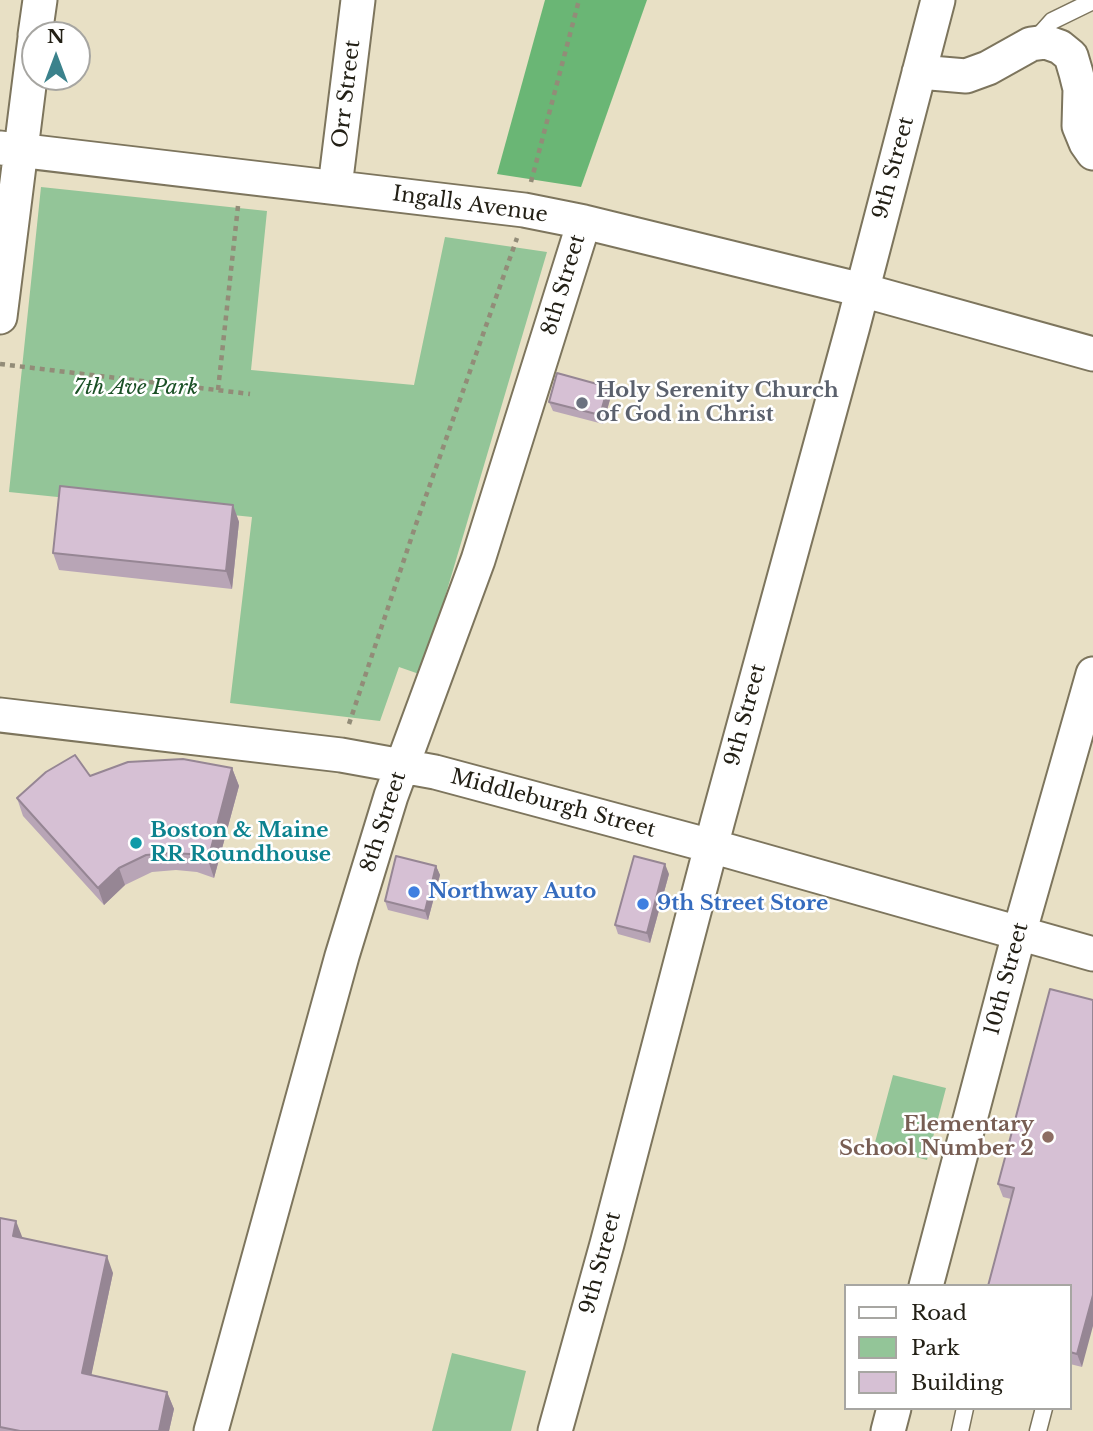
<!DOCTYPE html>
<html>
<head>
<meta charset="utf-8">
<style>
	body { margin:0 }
	#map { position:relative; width:1093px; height:1431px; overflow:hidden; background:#e8e0c5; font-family:"Libre Baskerville",serif }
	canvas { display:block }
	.legend { position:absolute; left:844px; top:1284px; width:228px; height:126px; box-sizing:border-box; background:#fff; border:2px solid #a7a6a2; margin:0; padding:9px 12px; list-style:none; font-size:21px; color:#232016 }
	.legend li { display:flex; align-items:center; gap:14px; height:35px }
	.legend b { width:35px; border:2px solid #a7a6a2 }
	.north { position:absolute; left:21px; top:21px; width:70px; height:70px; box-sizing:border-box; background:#fff; border:2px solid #a7a6a2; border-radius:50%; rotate:0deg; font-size:19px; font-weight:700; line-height:28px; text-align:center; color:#232016 }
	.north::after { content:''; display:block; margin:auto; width:24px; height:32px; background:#3b828c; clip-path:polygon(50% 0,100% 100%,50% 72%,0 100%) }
</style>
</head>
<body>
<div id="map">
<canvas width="1093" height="1431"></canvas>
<ul class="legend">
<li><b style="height:9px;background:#fff"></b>Road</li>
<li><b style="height:19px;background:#93c598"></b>Park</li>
<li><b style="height:19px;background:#d6c0d4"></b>Building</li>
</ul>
<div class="north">N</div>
</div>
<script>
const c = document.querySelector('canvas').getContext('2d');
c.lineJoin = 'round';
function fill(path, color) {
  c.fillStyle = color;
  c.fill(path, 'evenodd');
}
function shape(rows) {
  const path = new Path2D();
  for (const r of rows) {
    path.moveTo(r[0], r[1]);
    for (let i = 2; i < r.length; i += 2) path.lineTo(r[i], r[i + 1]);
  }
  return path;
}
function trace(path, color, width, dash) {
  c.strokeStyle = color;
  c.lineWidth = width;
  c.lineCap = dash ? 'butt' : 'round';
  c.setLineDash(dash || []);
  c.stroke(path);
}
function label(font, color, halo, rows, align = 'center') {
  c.font = font + ' "Libre Baskerville",serif';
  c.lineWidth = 5;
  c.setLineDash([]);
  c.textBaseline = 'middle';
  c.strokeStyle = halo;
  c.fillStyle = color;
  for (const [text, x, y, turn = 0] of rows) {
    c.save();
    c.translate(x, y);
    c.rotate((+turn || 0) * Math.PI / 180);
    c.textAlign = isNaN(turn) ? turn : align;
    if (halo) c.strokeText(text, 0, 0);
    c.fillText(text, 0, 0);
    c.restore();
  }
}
fill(shape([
	[41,187,267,211,251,370,414,385,445,237,547,252,422,675,399,667,380,721,230,703,252,517,9,492],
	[893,1075,946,1088,927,1160,874,1146],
	[452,1353,526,1371,511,1431,432,1431]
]), '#93c598');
fill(shape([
	[545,0,647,0,581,187,497,174]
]), '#6ab675');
const lane = shape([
	[1035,40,1052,21,1093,1],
	[960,1431,965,1408],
	[1038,1431,1044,1408]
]);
const street = shape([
	[35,35,40,0],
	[919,72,966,76,988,68,1031,44,1046,42,1060,47,1071,56,1076,73,1080,89,1079,126,1086,143,1093,153],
	[0,148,524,210,584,222,862,290,1093,354],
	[335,187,358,0],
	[0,317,35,38],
	[0,715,341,755,435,772,711,846,1093,954],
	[926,1286,1019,934,1093,674],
	[211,1431,342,956,391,796,478,560,584,222],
	[555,1431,607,1244,718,820,853,326,938,0],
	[888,1431,894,1408]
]);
trace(lane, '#7d755d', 19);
trace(street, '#7d755d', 37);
trace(shape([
	[531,182,579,0],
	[0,364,250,394],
	[218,390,238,206],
	[349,724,415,527,517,238]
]), '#928c78', 4.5, [5, 5]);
trace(lane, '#fff', 16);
trace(street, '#fff', 33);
fill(shape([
	[611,396,603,424,553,411,549,402],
	[233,505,239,522,232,589,59,570,53,553],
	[232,768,239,786,214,878,197,872,176,870,152,872,125,885,104,905,23,816,17,798,90,776],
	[436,866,440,875,428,920,388,910,385,901],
	[669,874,650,943,618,934,615,925],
	[1050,989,1082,1367,1070,1364,1070,1286,1011,1199,1003,1197,998,1184],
	[0,1218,22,1238,113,1273,91,1375,167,1392,174,1409,169,1431,0,1431]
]), '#b8a5b6');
fill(shape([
	[608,387,611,396,603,424,600,415],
	[233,505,239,522,232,589,226,571],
	[232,768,239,786,214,878,208,860],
	[665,864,669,874,650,943,647,933],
	[436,866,440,875,428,920,425,911],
	[119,868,125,885,104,905,98,888],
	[16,1221,23,1239,13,1236],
	[107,1256,113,1273,88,1391,82,1373],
	[1093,1295,1093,1326,1082,1367,1077,1354],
	[167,1392,174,1409,169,1431,159,1431]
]), '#968694');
const building = shape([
	[557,373,608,387,600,415,549,402,557,373],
	[60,486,233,505,226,571,53,553,60,486],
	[75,755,90,776,128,762,183,759,232,768,208,860,190,854,170,853,146,855,119,868,98,888,17,798,46,772,75,755],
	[396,856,436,866,425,911,385,901,396,856],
	[634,856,665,864,647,933,615,925,634,856],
	[1050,989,1093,1000,1093,1295,1077,1354,1070,1352,1070,1286,988,1286,1014,1188,998,1184,1050,989],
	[0,1218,16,1221,13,1236,107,1256,82,1373,167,1392,159,1431,20,1431,0,1427,0,1218]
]);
fill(building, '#d6c0d4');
trace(building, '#968694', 2);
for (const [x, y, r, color] of [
	[582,403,7,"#6b7280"],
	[136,843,7,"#0f9aa8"],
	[414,892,7,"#3f7fe0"],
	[643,904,7,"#3f7fe0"],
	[1048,1137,7,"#8d6e63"]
]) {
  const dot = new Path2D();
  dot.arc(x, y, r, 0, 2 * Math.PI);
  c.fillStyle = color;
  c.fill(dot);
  trace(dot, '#fff', 2.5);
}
label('21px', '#232016', '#fff', [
	["Orr Street",347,94,-83],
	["9th Street",894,168,-75],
	["Ingalls Avenue",470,205,8],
	["8th Street",564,285,-73],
	["9th Street",746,715,-75],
	["Middleburgh Street",553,804,15],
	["8th Street",384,822,-72],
	["10th Street",1007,979,-75],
	["9th Street",601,1263,-75]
]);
label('italic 21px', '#1b5126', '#fff', [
	["7th Ave Park",136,388]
]);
label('bold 21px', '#5b616d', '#fff', [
	["Holy Serenity Church",596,391],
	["of God in Christ",596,415]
], 'left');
label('bold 21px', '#0d838f', '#fff', [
	["Boston & Maine",150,831],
	["RR Roundhouse",150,855]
], 'left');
label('bold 21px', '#366cbe', '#fff', [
	["Northway Auto",428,892],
	["9th Street Store",657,904]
], 'left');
label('bold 21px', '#785e54', '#fff', [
	["Elementary",1034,1125],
	["School Number 2",1034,1149]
], 'right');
</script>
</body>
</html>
